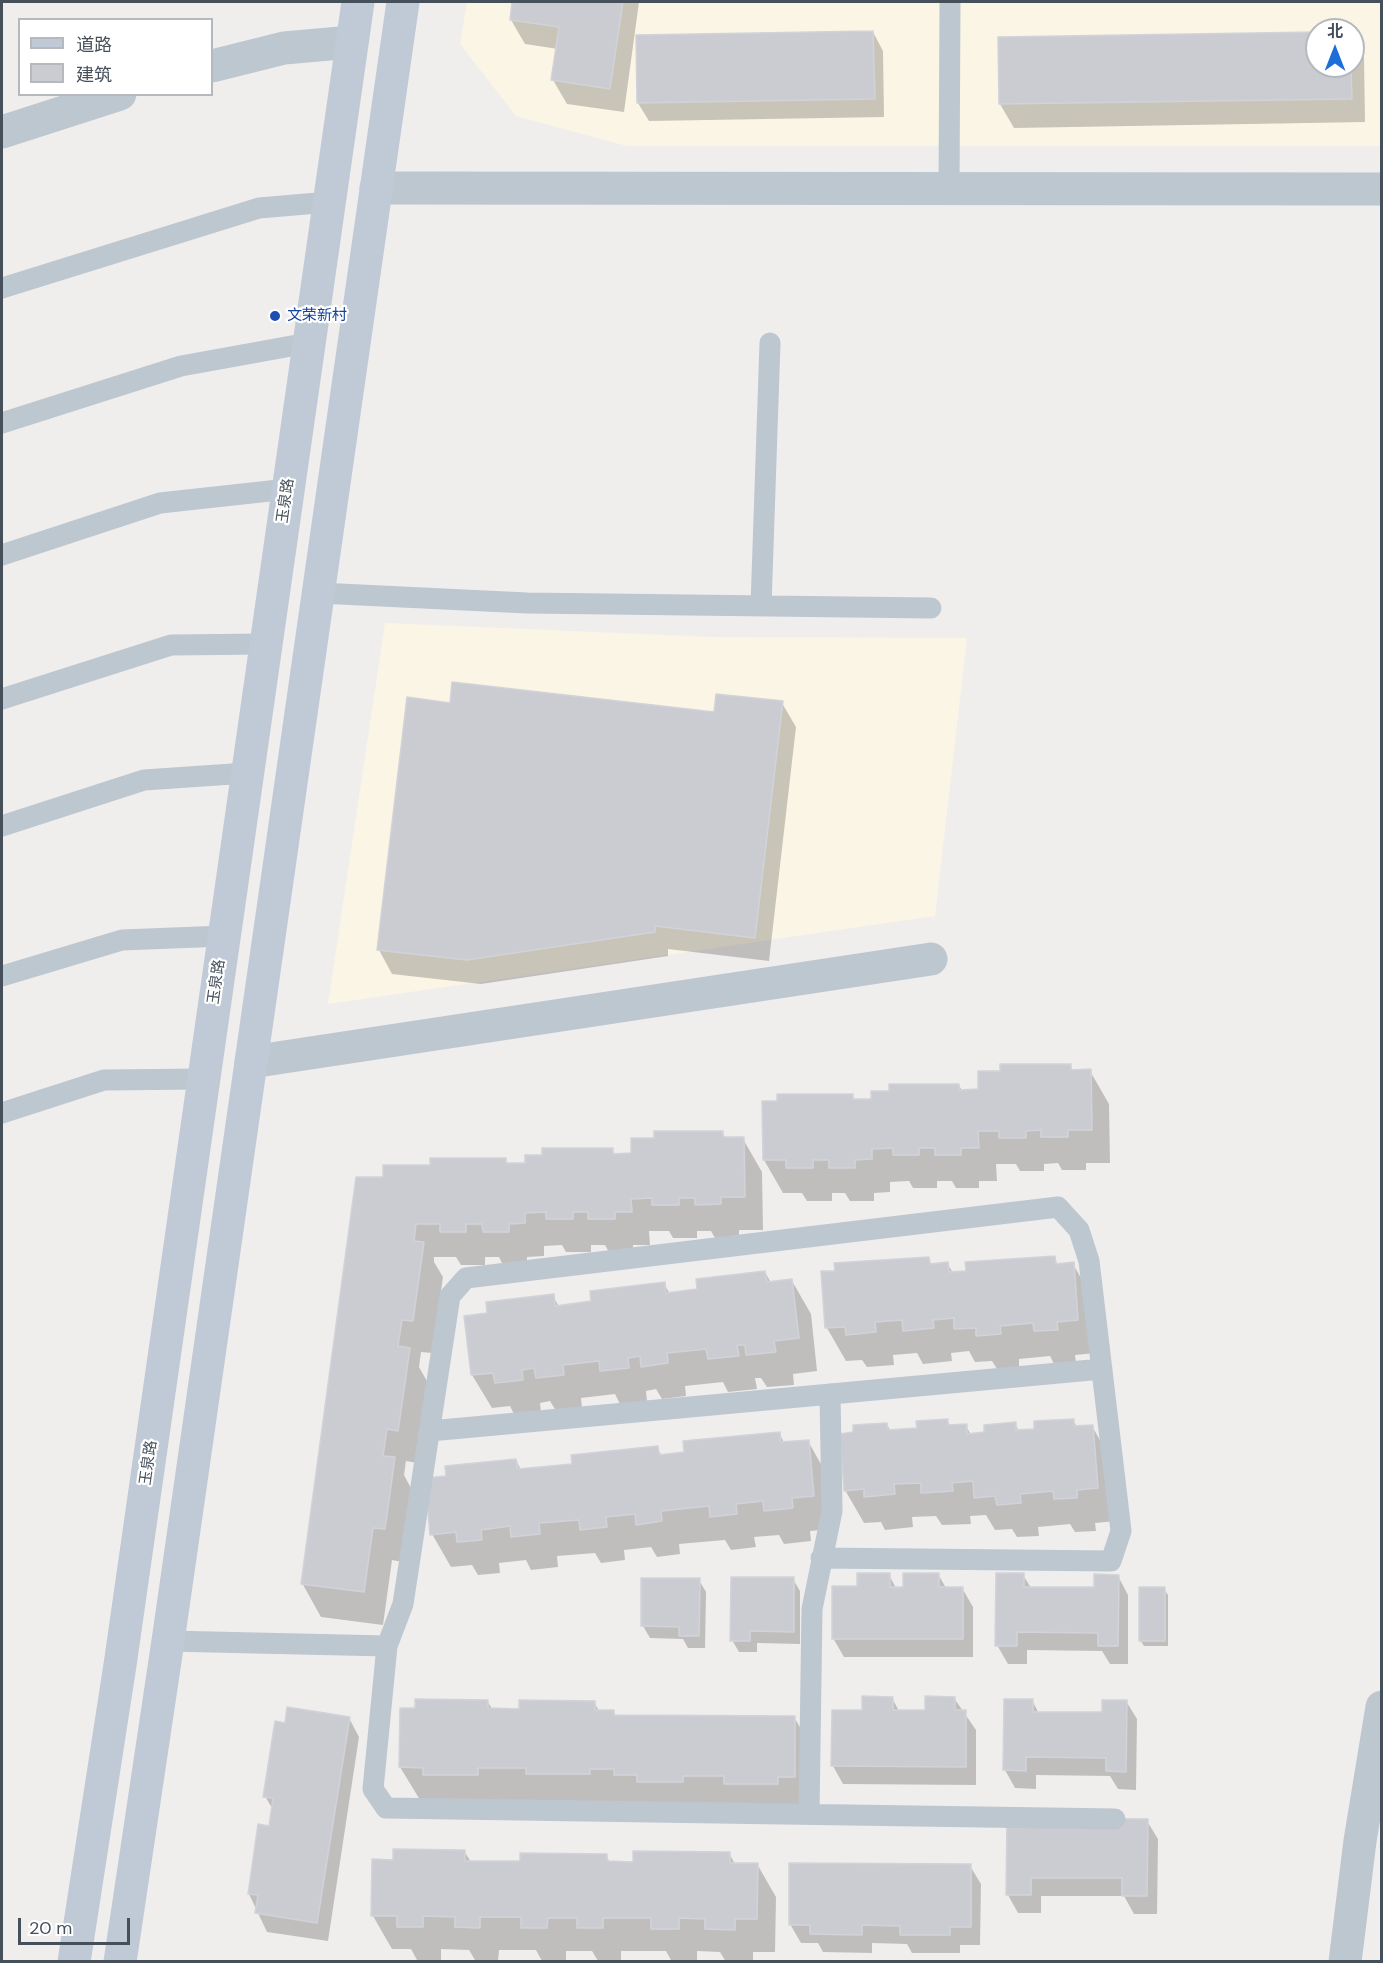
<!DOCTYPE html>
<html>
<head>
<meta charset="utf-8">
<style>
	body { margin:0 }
	#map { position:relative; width:1383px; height:1963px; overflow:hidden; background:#f0eded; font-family:"DM Sans","Noto Sans SC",sans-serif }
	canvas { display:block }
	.frame { position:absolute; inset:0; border:3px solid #45505a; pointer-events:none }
	.legend { position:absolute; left:18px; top:18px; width:195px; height:78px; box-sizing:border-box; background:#fff; border:2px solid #b5b9bd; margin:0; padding:8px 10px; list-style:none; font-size:18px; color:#45505a }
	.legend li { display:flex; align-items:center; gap:12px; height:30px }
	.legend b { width:30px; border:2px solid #b5b9bd }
	.north { position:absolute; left:1305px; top:18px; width:60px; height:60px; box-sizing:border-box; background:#fff; border:2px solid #b5b9bd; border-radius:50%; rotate:0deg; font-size:16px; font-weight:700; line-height:24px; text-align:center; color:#45505a }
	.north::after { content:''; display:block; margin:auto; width:21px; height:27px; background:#1c6fdb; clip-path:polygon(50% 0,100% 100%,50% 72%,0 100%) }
	.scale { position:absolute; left:18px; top:1918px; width:112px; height:27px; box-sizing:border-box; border:3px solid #45505a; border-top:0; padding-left:8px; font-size:18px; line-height:21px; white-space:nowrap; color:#45505a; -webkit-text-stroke:4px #fff; paint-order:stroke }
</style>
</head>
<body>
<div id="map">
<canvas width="1383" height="1963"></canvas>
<div class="frame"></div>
<ul class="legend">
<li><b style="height:8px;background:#bfcad6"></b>道路</li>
<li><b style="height:16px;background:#caccd2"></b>建筑</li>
</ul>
<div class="north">北</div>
<div class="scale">20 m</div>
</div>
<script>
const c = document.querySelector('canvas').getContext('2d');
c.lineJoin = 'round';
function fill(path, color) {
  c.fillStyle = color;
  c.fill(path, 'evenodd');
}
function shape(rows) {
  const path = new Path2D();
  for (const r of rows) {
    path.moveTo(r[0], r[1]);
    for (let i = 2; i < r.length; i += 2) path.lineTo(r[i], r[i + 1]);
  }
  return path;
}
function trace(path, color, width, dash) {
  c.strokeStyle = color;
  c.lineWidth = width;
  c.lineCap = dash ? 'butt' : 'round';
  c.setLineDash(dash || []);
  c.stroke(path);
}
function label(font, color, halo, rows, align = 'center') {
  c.font = font + ' "DM Sans","Noto Sans SC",sans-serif';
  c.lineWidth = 4.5;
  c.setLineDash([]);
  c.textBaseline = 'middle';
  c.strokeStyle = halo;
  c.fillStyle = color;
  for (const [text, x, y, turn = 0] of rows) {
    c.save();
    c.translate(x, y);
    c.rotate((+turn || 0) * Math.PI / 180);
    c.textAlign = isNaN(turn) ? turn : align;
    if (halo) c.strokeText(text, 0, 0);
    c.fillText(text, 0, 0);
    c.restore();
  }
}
fill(shape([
	[467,2,1381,2,1381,146,627,146,516,116,460,44],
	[1317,30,1353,30,1353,66,1317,66],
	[385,623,712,637,967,638,935,916,328,1004]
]), '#fbf5e5');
fill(shape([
	[514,2,639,2,624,112,567,104,553,80,558,49,525,44,511,20],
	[873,32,883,51,884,117,649,121,638,103],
	[1317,34,1317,66,1353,66,1353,39,1364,57,1365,122,1014,128,1000,104],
	[782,703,796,727,769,961,668,949,668,956,481,984,392,974,379,950,451,704,715,714],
	[1070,1065,1073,1071,1090,1071,1109,1104,1110,1163,1086,1163,1086,1170,1062,1170,1058,1163,1044,1164,1044,1171,1020,1171,1016,1164,996,1164,997,1181,979,1181,979,1188,956,1188,952,1181,937,1181,937,1188,913,1188,909,1181,890,1182,890,1192,874,1193,874,1201,850,1201,845,1193,832,1193,832,1201,807,1201,802,1193,783,1193,764,1160,852,1095,855,1101,873,1101,890,1092,959,1085,962,1091,979,1091,1002,1072],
	[722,1132,726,1139,743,1139,762,1172,763,1230,739,1230,739,1237,715,1238,711,1231,697,1231,697,1238,673,1238,669,1231,649,1231,650,1245,633,1245,633,1251,609,1252,605,1245,591,1245,591,1252,566,1252,562,1245,544,1246,544,1256,527,1257,527,1265,503,1265,499,1257,485,1257,485,1265,461,1265,456,1257,434,1257,434,1262,443,1277,432,1353,421,1352,419,1367,428,1383,417,1463,406,1461,404,1475,413,1492,403,1562,392,1560,383,1625,321,1617,302,1583,385,1179,432,1166,505,1159,508,1165,526,1165,543,1156,612,1149,615,1155,633,1155,655,1139],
	[928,1258,932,1265,947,1263,953,1273,1054,1258,1058,1265,1073,1264,1092,1297,1096,1353,1075,1355,1076,1363,1054,1364,1050,1356,1019,1359,1019,1367,997,1369,992,1361,975,1362,969,1351,951,1353,952,1361,923,1364,917,1353,893,1355,894,1365,867,1367,862,1360,846,1361,827,1328,836,1272],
	[765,1272,771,1283,792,1281,811,1314,817,1371,793,1374,794,1385,767,1387,761,1378,755,1378,757,1389,728,1392,723,1382,685,1386,686,1396,662,1399,656,1389,646,1391,647,1401,620,1404,615,1394,581,1398,582,1408,556,1411,550,1401,540,1403,541,1413,515,1416,510,1406,492,1408,472,1375,489,1315,553,1296,559,1307,593,1303,664,1284,670,1294,699,1291],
	[947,1420,951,1427,966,1426,971,1435,986,1434,1015,1424,1019,1431,1036,1430,1073,1420,1077,1427,1092,1426,1111,1460,1116,1521,1095,1523,1096,1531,1075,1532,1070,1524,1038,1527,1039,1536,1017,1537,1012,1529,995,1530,986,1515,970,1516,971,1524,942,1525,936,1516,912,1517,913,1527,885,1530,881,1522,864,1523,845,1490,887,1425,891,1431,918,1429],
	[779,1433,785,1444,808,1441,827,1475,833,1529,810,1531,811,1541,784,1544,779,1535,754,1537,756,1547,731,1550,725,1540,679,1544,680,1554,657,1557,651,1547,624,1550,625,1560,601,1563,595,1553,557,1556,558,1567,531,1570,526,1560,499,1563,500,1573,478,1575,472,1565,451,1567,432,1534,448,1478,516,1460,521,1470,573,1465,657,1448,662,1456,686,1454],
	[938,1574,946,1588,962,1588,973,1607,973,1657,844,1657,833,1638,858,1588,889,1575,896,1588,904,1588],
	[1023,1575,1031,1588,1095,1589,1118,1576,1128,1595,1128,1664,1110,1664,1102,1651,1027,1650,1027,1664,1008,1664,997,1645],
	[793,1579,800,1591,800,1644,757,1643,757,1652,739,1652,732,1640],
	[699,1580,706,1592,705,1648,688,1648,683,1639,650,1638,643,1626],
	[1164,1589,1168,1595,1168,1646,1144,1646,1140,1640],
	[892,1698,899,1711,926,1712,954,1698,976,1730,976,1785,843,1784,833,1766,863,1711],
	[1032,1700,1039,1714,1104,1714,1126,1701,1137,1719,1136,1790,1118,1789,1110,1776,1036,1775,1036,1789,1015,1788,1005,1770],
	[487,1701,493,1710,521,1710,594,1702,599,1711,613,1711,616,1716,794,1717,814,1751,813,1810,420,1800,400,1767,417,1709],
	[349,1718,359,1737,328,1941,267,1932,249,1894,270,1828,273,1810,265,1796,286,1724],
	[1008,1820,1147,1821,1158,1839,1157,1914,1134,1914,1124,1896,1041,1896,1041,1913,1018,1913,1008,1895],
	[464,1851,471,1862,521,1862,606,1855,610,1863,634,1863,729,1853,735,1864,757,1864,776,1897,775,1952,753,1952,753,1962,726,1962,720,1952,697,1951,697,1962,672,1962,666,1951,621,1951,621,1961,598,1961,592,1951,566,1951,566,1961,542,1961,536,1950,499,1950,498,1961,475,1960,469,1950,441,1949,441,1960,417,1960,411,1949,392,1949,373,1916,373,1861,395,1862],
	[970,1866,981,1884,980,1945,960,1945,960,1953,912,1953,907,1944,872,1943,872,1953,823,1952,818,1943,801,1943,790,1924]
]), '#0003');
const building = shape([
	[512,2,623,2,610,89,551,80,559,27,510,20,512,2],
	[873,31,875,99,637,103,636,35,873,31],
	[1317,32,1317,66,1351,66,1352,99,999,104,998,37,1317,32],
	[452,682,714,712,716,694,783,701,755,938,655,926,655,932,467,960,377,950,407,697,450,703,452,682],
	[1000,1064,1071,1064,1071,1070,1091,1069,1092,1130,1068,1130,1068,1137,1041,1137,1041,1130,1026,1131,1026,1138,999,1138,999,1131,978,1131,979,1148,961,1148,961,1155,935,1155,935,1148,919,1148,919,1155,893,1155,893,1148,872,1149,872,1159,855,1160,855,1168,829,1168,829,1160,813,1160,813,1168,786,1168,786,1160,763,1160,762,1101,777,1101,777,1094,853,1094,853,1099,871,1099,871,1091,889,1091,889,1084,959,1084,959,1090,978,1089,978,1071,1000,1071,1000,1064],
	[654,1131,723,1131,723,1137,744,1137,745,1197,721,1197,721,1204,695,1205,695,1198,679,1198,679,1205,652,1205,652,1198,631,1199,632,1212,615,1212,615,1219,588,1219,588,1212,573,1212,573,1219,546,1219,546,1212,525,1213,525,1223,509,1224,509,1232,483,1232,482,1224,466,1224,466,1232,440,1232,440,1224,416,1224,414,1241,424,1242,413,1321,402,1320,398,1346,410,1348,398,1431,387,1429,383,1456,395,1457,385,1529,373,1528,364,1592,301,1584,356,1177,383,1177,383,1165,430,1165,430,1158,506,1158,506,1163,525,1163,525,1155,542,1155,542,1148,613,1148,613,1154,631,1153,631,1138,654,1138,654,1131],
	[1055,1256,1056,1264,1074,1262,1078,1320,1057,1322,1058,1330,1034,1331,1033,1323,1000,1326,1001,1334,976,1336,976,1328,954,1329,954,1318,933,1320,934,1328,903,1331,902,1320,875,1322,876,1332,846,1335,845,1327,825,1328,821,1271,835,1271,834,1263,929,1257,930,1264,948,1262,949,1272,966,1271,965,1262,1055,1256],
	[765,1271,767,1282,792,1279,799,1338,774,1341,776,1352,746,1355,745,1345,737,1345,739,1356,708,1359,706,1349,667,1353,668,1363,641,1367,640,1356,628,1358,629,1368,600,1371,599,1361,563,1365,564,1375,536,1378,534,1368,522,1370,523,1380,495,1383,493,1373,471,1375,464,1316,487,1313,486,1302,554,1294,555,1306,591,1301,590,1291,665,1282,666,1293,697,1289,696,1279,765,1271],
	[948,1419,948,1425,967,1424,967,1434,984,1432,984,1425,1016,1422,1016,1430,1034,1429,1034,1421,1074,1419,1074,1426,1093,1425,1098,1488,1077,1490,1077,1498,1054,1499,1053,1491,1020,1494,1021,1503,997,1505,995,1496,974,1498,973,1481,952,1483,953,1491,921,1493,921,1483,894,1484,895,1494,864,1497,864,1489,844,1491,840,1434,853,1432,853,1425,887,1423,888,1430,917,1428,916,1421,948,1419],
	[780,1432,781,1442,809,1440,814,1496,792,1498,793,1508,764,1511,763,1501,736,1504,737,1514,710,1517,709,1506,661,1511,662,1521,636,1525,635,1514,606,1517,607,1527,580,1530,579,1520,539,1523,540,1534,511,1537,510,1526,481,1530,482,1540,457,1542,456,1532,430,1535,425,1478,446,1476,445,1466,516,1459,518,1469,572,1464,571,1455,658,1446,659,1455,684,1452,683,1441,780,1432],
	[857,1573,890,1573,890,1587,903,1587,903,1573,939,1573,939,1587,963,1587,963,1639,832,1639,832,1586,857,1586,857,1573],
	[996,1573,1024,1573,1024,1587,1094,1587,1094,1574,1119,1575,1118,1646,1098,1646,1098,1633,1017,1632,1017,1646,995,1646,996,1573],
	[731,1577,794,1577,794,1632,750,1631,750,1641,730,1641,731,1577],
	[641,1578,700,1578,699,1636,679,1636,679,1627,641,1626,641,1578],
	[1139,1587,1165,1587,1165,1641,1139,1641,1139,1587],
	[862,1696,893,1697,893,1710,925,1710,925,1696,955,1697,955,1710,966,1710,966,1767,831,1766,832,1710,862,1710,862,1696],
	[415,1699,488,1700,488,1708,519,1709,519,1700,595,1701,595,1710,614,1710,614,1715,795,1716,795,1777,778,1777,778,1784,724,1784,724,1776,683,1776,683,1782,637,1782,637,1775,614,1775,614,1769,590,1769,590,1774,526,1774,526,1768,478,1768,478,1775,423,1775,423,1768,399,1767,400,1708,415,1708,415,1699],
	[1004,1699,1033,1699,1033,1712,1102,1712,1102,1700,1127,1700,1126,1772,1106,1771,1106,1758,1026,1757,1026,1771,1003,1770,1004,1699],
	[287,1707,350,1717,317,1923,255,1913,258,1895,248,1894,258,1824,269,1826,273,1798,263,1797,275,1721,285,1723,287,1707],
	[1007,1818,1148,1819,1147,1896,1122,1896,1122,1878,1031,1878,1031,1895,1006,1895,1007,1818],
	[393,1849,465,1850,465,1861,520,1861,520,1853,607,1854,607,1861,633,1862,633,1851,730,1852,730,1863,758,1863,757,1919,735,1919,735,1930,705,1929,705,1919,679,1918,679,1929,651,1929,651,1918,603,1918,603,1928,577,1928,577,1918,548,1918,547,1928,521,1928,521,1917,480,1917,480,1928,455,1927,455,1917,423,1916,423,1927,397,1927,397,1916,371,1916,372,1859,393,1860,393,1849],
	[789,1863,971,1864,971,1927,950,1927,950,1935,900,1935,900,1926,862,1925,862,1935,810,1934,810,1925,789,1925,789,1863]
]);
fill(building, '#caccd2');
trace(building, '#d1d3d8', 1.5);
trace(shape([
	[949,191,950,2],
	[2,288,259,208,329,202],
	[2,423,181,366,308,343],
	[2,555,160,503,288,489],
	[319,593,527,603,931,608],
	[761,606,770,343],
	[2,699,171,645,266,644],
	[2,826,144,780,247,773],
	[2,976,122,940,224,936],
	[2,1113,104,1080,203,1079],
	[430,1431,1102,1369],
	[821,1558,1111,1561,1121,1531,1089,1261,1079,1230,1058,1207,466,1278,450,1296,403,1604,387,1646,373,1789,386,1808,1115,1819],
	[168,1641,387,1646],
	[809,1814,812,1609,832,1511,830,1394]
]), '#bdc7cf', 21);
trace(shape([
	[212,66,284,48,352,42],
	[2,132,120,94],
	[376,188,1382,189],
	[251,1062,931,959],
	[1345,1962,1360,1841,1382,1707]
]), '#bdc7cf', 33);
trace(shape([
	[74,1962,120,1665,358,2],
	[120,1962,168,1641,403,2]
]), '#bfcad6', 33);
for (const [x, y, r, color] of [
	[275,316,6,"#1a4fb4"]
]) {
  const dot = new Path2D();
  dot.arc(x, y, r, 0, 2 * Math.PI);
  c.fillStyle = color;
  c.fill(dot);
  trace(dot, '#fff', 2);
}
label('15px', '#164399', '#fff', [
	["文荣新村",287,316]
], 'left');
label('15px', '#45505a', '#fff', [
	["玉泉路",286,501,-82],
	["玉泉路",217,982,-82],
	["玉泉路",149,1463,-82]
]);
</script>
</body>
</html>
